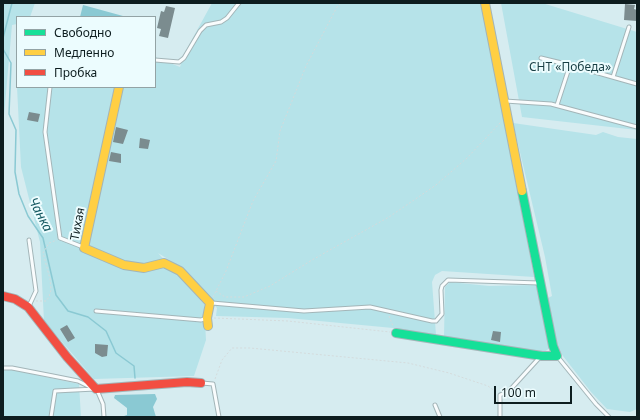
<!DOCTYPE html>
<html>
<head>
<meta charset="utf-8">
<style>
	body { margin:0 }
	#map { position:relative; width:640px; height:420px; overflow:hidden; background:#d6ecf0; font-family:"Noto Sans",sans-serif }
	canvas { display:block }
	.frame { position:absolute; inset:0; border:4px solid #0d1d1f; pointer-events:none }
	.legend { position:absolute; left:16px; top:16px; width:140px; height:72px; box-sizing:border-box; background:#ecfcfe; border:1px solid #93a3a5; margin:0; padding:5px 7px; list-style:none; font-size:12px; color:#0d1d1f }
	.legend li { display:flex; align-items:center; gap:8px; height:20px }
	.legend b { width:20px; border:1px solid #93a3a5 }
	.scale { position:absolute; left:494px; top:386px; width:78px; height:18px; box-sizing:border-box; border:2px solid #0d1d1f; border-top:0; padding-left:5px; font-size:12px; line-height:14px; white-space:nowrap; color:#0d1d1f; -webkit-text-stroke:3px #ecfcfe; paint-order:stroke }
</style>
</head>
<body>
<div id="map">
<canvas width="640" height="420"></canvas>
<div class="frame"></div>
<ul class="legend">
<li><b style="height:5px;background:#16e098"></b>Свободно</li>
<li><b style="height:5px;background:#ffcf43"></b>Медленно</li>
<li><b style="height:5px;background:#f24e42"></b>Пробка</li>
</ul>
<div class="scale">100 m</div>
</div>
<script>
const c = document.querySelector('canvas').getContext('2d');
c.lineJoin = 'round';
function fill(path, color) {
  c.fillStyle = color;
  c.fill(path, 'evenodd');
}
function shape(rows) {
  const path = new Path2D();
  for (const r of rows) {
    path.moveTo(r[0], r[1]);
    for (let i = 2; i < r.length; i += 2) path.lineTo(r[i], r[i + 1]);
  }
  return path;
}
function trace(path, color, width, dash) {
  c.strokeStyle = color;
  c.lineWidth = width;
  c.lineCap = dash ? 'butt' : 'round';
  c.setLineDash(dash || []);
  c.stroke(path);
}
function label(font, color, halo, rows, align = 'center') {
  c.font = font + ' "Noto Sans",sans-serif';
  c.lineWidth = 4;
  c.setLineDash([]);
  c.textBaseline = 'middle';
  c.strokeStyle = halo;
  c.fillStyle = color;
  for (const [text, x, y, turn = 0] of rows) {
    c.save();
    c.translate(x, y);
    c.rotate((+turn || 0) * Math.PI / 180);
    c.textAlign = isNaN(turn) ? turn : align;
    if (halo) c.strokeText(text, 0, 0);
    c.fillText(text, 0, 0);
    c.restore();
  }
}
fill(shape([
	[3,3,35,3,30,17,17,17,17,24,12,25,3,127],
	[212,3,481,3,534,277,442,271,435,275,432,282,436,335,393,328,288,318,216,316,217,308,181,267,158,253,204,304,206,340,194,376,94,379,44,321,40,242,21,167,17,87,155,87,155,57,180,67,184,54],
	[501,3,542,3,637,32,637,130,522,117],
	[513,123,596,135,603,132,618,137,637,139,637,409,630,412,607,409,591,392,556,347,548,298,552,296,545,257],
	[450,282,489,286,536,285,549,340,550,348,544,352,444,337,445,287],
	[3,370,13,370,79,384,81,417,3,417]
]), '#b6e3e9');
fill(shape([
	[83,5,123,16,123,17,80,17],
	[155,394,157,399,153,407,156,417,121,417,127,415,127,408,114,398,115,395]
]), '#8ac9d3');
trace(shape([
	[3,38,12,3],
	[3,49,11,63,9,114,16,130,15,172,19,194,28,216,43,238,56,295,68,311,88,317,106,331,116,353,134,366,135,378]
]), '#8ac9d3', 1.5);
fill(shape([
	[625,4,635,5,634,9,637,10,637,21,624,20],
	[166,6,175,8,168,38,159,36,161,29,157,28,161,11,164,12],
	[29,112,40,114,38,122,27,120],
	[116,127,128,130,123,144,113,142],
	[140,138,150,140,148,149,139,148],
	[111,152,121,154,121,163,109,161],
	[67,325,75,338,68,342,60,329],
	[493,331,501,332,500,342,491,340],
	[95,344,108,345,107,356,102,357,95,353]
]), '#7b8c8f');
const lane = shape([
	[541,58,570,65],
	[155,60,179,62,184,58,200,31,206,25,221,22,227,18,239,3],
	[613,77,629,27],
	[50,87,45,132,60,238,83,247],
	[505,101,551,104,637,127],
	[557,105,570,65,637,84],
	[212,303,304,311,370,307,432,321,436,321,442,314,441,290,442,286,448,280,539,283],
	[29,306,36,291,29,240],
	[96,311,201,320,207,318],
	[557,356,596,404,609,417],
	[3,368,12,368,53,376,78,381,90,387],
	[202,383,213,384,219,417],
	[97,390,103,404,104,417],
	[435,405,440,417],
	[51,417,55,391,95,389],
	[500,417,500,395,509,391,540,357]
]);
const fast = shape([
	[396,333,542,356,557,356,553,346,522,191]
]);
const slow = shape([
	[485,3,522,191],
	[119,87,84,248,124,265,144,268,164,263,180,271,210,303,207,318,208,326]
]);
const jam = shape([
	[3,296,15,299,28,307,67,357,96,389,187,382,201,383]
]);
trace(lane, '#a3b5b8', 5);
trace(fast, '#a3b5b8', 10);
trace(slow, '#a3b5b8', 10);
trace(jam, '#a3b5b8', 10);
trace(shape([
	[216,291,225,297,244,297,270,286,312,260,389,217,436,185,467,158,501,122],
	[213,297,226,271,253,201,276,161,280,131,306,66,337,7,341,3],
	[36,301,46,301,49,297,51,290,50,279,43,253,49,243,57,240],
	[389,316,393,326],
	[214,318,288,321,390,332],
	[215,379,222,360,232,348,250,348,408,363,449,373,488,386,496,392]
]), '#d4dbdc', 1, [2, 2]);
trace(lane, '#f9fcfd', 3);
trace(fast, '#16e098', 8);
trace(slow, '#ffcf43', 8);
trace(jam, '#f24e42', 8);
label('12px', '#183e44', '#ecfcfe', [
	["СНТ «Победа»",570,68]
]);
label('12px', '#0d1d1f', '#ecfcfe', [
	["Тихая",78,224,-79]
]);
label('italic 13px', '#145861', '#ecfcfe', [
	["Чанка",40,215,62]
]);
</script>
</body>
</html>
